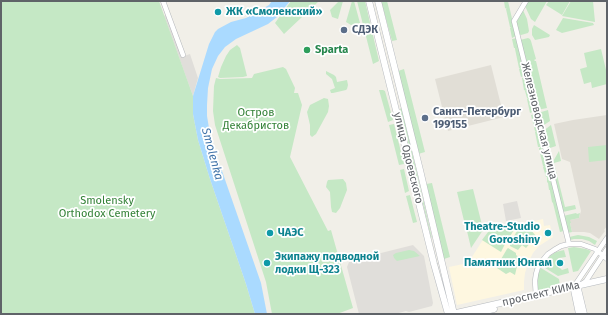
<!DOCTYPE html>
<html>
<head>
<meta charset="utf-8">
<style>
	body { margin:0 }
	#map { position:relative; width:608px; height:315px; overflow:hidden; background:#f1efe8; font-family:"Fira Sans",sans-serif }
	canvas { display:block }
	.frame { position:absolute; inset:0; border:2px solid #5f6368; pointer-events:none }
</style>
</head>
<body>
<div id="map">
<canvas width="608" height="315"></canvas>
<div class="frame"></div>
</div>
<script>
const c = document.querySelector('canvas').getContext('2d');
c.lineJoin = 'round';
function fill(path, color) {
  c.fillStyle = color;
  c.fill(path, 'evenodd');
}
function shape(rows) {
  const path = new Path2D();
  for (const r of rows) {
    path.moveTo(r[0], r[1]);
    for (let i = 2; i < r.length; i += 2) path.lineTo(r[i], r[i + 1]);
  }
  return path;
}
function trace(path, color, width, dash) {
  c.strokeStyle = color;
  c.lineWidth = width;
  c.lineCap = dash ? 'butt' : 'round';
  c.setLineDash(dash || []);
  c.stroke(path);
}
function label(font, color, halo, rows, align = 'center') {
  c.font = font + ' "Fira Sans",sans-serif';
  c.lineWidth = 3.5;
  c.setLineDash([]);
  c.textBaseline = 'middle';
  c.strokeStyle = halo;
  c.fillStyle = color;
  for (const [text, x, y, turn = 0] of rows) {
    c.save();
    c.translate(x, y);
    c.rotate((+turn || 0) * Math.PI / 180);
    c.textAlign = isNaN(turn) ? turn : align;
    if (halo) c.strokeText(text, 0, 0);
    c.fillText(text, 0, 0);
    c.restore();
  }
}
fill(shape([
	[543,219,544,226,550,225,553,237,539,246,533,253,529,261,525,273,524,282,524,290,457,305,449,267,468,263,488,232]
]), '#fef7e0');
fill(shape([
	[168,14,184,56,190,54,198,78,193,96,164,16],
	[517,201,521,218,506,221,503,204],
	[413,245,424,256,433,303,432,306,409,312,406,311,395,314,359,314,347,267,349,262,353,260]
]), '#e0deda');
fill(shape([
	[491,65,504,117,448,131,435,79],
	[607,115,607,226,604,230,605,231,599,239,590,233,584,232,572,232,570,223,570,220,579,218,581,211,570,162,562,159,554,124,573,120]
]), '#e1ded6');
fill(shape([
	[1,1,159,1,193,96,193,114,198,140,210,179,246,284,255,314,1,314],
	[291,1,319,1,284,34,275,23],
	[339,1,343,1,338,19,332,17,330,10],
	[352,1,354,1,360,23,351,25,346,22],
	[357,1,365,1,379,61,373,64],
	[381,1,387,1,397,40,392,41],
	[504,1,508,1,516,36,512,38,510,28,511,27,510,27,506,9,507,9,505,8],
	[528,1,547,1,535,22,531,19,525,6],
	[549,1,570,1,562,15,546,5],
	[571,1,593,1,595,22,562,16],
	[523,10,527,19,529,31,528,33,521,35,519,34,516,23,522,11],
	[563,18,593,23,594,25,562,33,556,30],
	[534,25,550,35,549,37,535,40,532,35,532,29],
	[517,38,526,75,521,77,519,69,520,69,519,68,515,49,515,48,514,48,512,39],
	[528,38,530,39,531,41,536,59,534,60,535,61,536,61,547,108,537,110,520,40],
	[237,45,240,48,247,76,243,77,220,78,218,77,221,67,226,56,230,50],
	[601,49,607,74,607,84,592,88,591,82,584,84,580,69,587,67,584,53],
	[283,67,286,69,295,88,294,93,298,93,302,105,290,157,328,231,331,230,353,308,337,314,272,314,266,282,215,125,213,111,214,86,216,78,220,79,252,78,254,74],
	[404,69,425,152,418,154,398,71],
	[326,71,334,75,336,77,337,82,347,80,348,85,347,89,346,90,333,93,331,93,330,90,335,88,332,79,326,74],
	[527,77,535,111,530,113,527,99,528,99,527,98,525,91,526,91,524,90,522,78],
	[379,90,383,90,385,91,393,120,388,122],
	[324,98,328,99,329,106,328,112,316,134,312,137,310,135,310,125,307,112,310,105],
	[401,108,402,109,432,238,431,237,400,109],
	[548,110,550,121,544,125,541,125,538,113],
	[536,114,544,149,539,150,539,148,540,148,540,147,538,147,535,132,536,132,535,131,531,115],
	[394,124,404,164,399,165,389,125],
	[551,125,556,146,547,149,543,131],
	[607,145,607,160,589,162,588,147],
	[559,151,561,161,554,163,565,207,575,205,576,209,563,212,551,165],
	[545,152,564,231,560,232,553,203,552,202,550,191,550,190,549,190,548,183,547,182,547,177,546,177,543,167,544,166,543,166,540,153],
	[404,169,409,191,405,193,400,170],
	[343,179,346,183,347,190,340,208,336,213,332,212,331,207,330,192,326,187,327,182,328,180],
	[432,183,450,257,444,259,426,184],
	[473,189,482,225,466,229,457,192],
	[410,195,417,222,413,223,406,196],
	[576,213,577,214,580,213,579,218,570,220,571,223,570,223,572,232,568,233,563,216],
	[517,225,509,238,506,236,502,242,505,244,501,252,482,240,488,232],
	[483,228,483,230,471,248,467,231],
	[530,229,536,236,526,248,522,245,518,250,510,246,510,243,517,231],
	[578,235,589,237,597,241,595,245,589,241,582,239,574,239,570,240,569,237],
	[574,247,586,249,591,251,578,271,573,272,568,248],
	[508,248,516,253,516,255,520,258,518,262,515,275,510,272,506,274,497,268,497,266,507,249],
	[409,250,414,251,420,256,397,261,394,258,393,255,396,253],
	[564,250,566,257,559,258,556,264,562,270,568,268,569,273,558,276,542,266,550,256,556,252],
	[541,268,559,279,560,286,539,290,537,289,538,274]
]), '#c5e8c5');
fill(shape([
	[272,1,290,1,277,17,268,24,236,39,225,47,218,56,212,69,208,88,207,105,207,116,209,128,214,148,261,283,267,314,255,314,246,284,210,179,198,140,193,114,193,96,209,44,215,32,218,29,231,22,246,18,252,15,269,5]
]), '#aadaff');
const street = shape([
	[163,1,183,55],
	[526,1,514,21,569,244],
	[581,285,586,281,607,249],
	[575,287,577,282,607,238],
	[536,296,535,281,536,274,538,267,543,260,548,254,554,250,561,246,569,244,581,244,595,249,607,259]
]);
const secondary = shape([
	[369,1,434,264,448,314],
	[378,1,420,170,454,314],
	[575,287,574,290,579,314],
	[578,289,584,314],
	[452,314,607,279],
	[472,314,494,309]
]);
trace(street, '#b5b8bc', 5.5);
trace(secondary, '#b6babf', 7);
trace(street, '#fff', 4.5);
trace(secondary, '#fff', 6);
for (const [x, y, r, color] of [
	[218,12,4,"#0f9aa8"],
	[344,30,4,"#5c6f8a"],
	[307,50,4,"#2e9e5b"],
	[425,118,4,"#5c6f8a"],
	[270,233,4,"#0f9aa8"],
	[548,233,4,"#0f9aa8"],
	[267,263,4,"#0f9aa8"],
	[560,263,4,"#0f9aa8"]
]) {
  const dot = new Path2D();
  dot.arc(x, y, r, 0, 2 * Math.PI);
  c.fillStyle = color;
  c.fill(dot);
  trace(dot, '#fff', 1.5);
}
label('bold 11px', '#0d838f', '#fff', [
	["ЖК «Смоленский»",226,12],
	["Theatre-Studio",540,227,"right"],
	["Goroshiny",540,240,"right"],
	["ЧАЭС",278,233],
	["Экипажу подводной",275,257],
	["лодки Щ-323",275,270],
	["Памятник Юнгам",552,263,"right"]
], 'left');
label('bold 11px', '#4e5e75', '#fff', [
	["СДЭК",352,30],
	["Санкт-Петербург",433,112],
	["199155",433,125]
], 'left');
label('bold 11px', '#27864d', '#fff', [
	["Sparta",315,50]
], 'left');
label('11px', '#348238', '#fff', [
	["Остров",256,113],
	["Декабристов",256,126],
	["Smolensky",107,201],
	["Orthodox Cemetery",107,214]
]);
label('11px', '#5f6368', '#fff', [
	["Железноводская улица",539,121,76],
	["улица Одоевского",408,158,76],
	["проспект КИМа",541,294,-13]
]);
label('italic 12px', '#4174aa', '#fff', [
	["Smolenka",212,154,75]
]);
</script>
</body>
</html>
